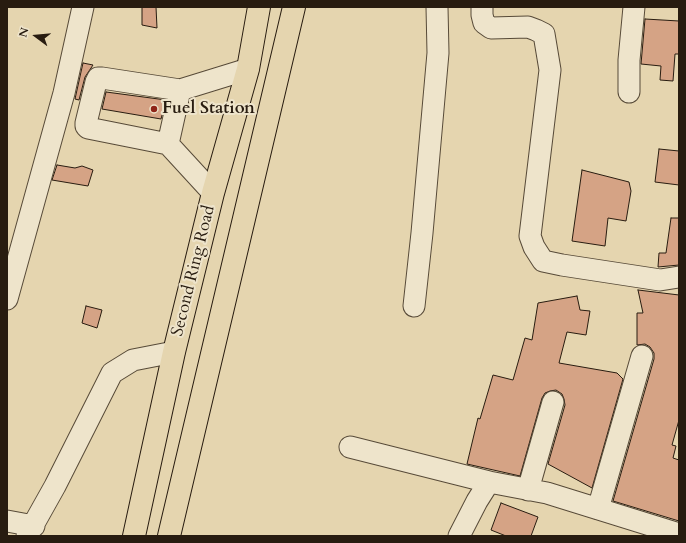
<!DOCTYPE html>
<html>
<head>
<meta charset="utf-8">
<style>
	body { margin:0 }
	#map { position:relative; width:686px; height:543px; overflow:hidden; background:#e5d5af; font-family:Cardo,serif }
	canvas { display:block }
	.frame { position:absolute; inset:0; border:8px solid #281c10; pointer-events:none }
	.north { position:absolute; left:16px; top:16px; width:40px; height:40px; -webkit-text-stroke:3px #eee4cb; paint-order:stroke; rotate:286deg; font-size:11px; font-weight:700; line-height:16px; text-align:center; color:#281c10 }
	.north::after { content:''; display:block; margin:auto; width:14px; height:18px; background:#281c10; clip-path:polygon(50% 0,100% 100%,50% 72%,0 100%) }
</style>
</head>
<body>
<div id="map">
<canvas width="686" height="543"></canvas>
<div class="frame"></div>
<div class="north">N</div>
</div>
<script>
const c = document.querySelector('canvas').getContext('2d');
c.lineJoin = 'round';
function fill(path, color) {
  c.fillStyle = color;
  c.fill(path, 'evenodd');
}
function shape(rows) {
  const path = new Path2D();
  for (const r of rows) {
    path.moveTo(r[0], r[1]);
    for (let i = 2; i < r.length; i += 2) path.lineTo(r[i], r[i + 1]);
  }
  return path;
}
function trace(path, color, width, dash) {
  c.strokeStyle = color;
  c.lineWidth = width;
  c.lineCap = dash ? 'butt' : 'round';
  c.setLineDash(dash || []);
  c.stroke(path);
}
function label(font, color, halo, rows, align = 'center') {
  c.font = font + ' Cardo,serif';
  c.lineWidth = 4;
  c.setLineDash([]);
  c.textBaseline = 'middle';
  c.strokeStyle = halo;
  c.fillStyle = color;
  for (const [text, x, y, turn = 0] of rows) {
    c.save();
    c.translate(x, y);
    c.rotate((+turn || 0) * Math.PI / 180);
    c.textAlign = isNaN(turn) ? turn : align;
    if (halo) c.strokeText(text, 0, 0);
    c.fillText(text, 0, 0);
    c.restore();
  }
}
const building = shape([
	[142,7,156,7,157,28,142,25,142,7],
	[645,19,679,21,679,54,675,54,673,81,660,80,661,66,641,64,645,19],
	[83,63,93,65,85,77,79,100,75,99,83,63],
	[106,92,166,100,161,119,102,109,106,92],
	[659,149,679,151,679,185,655,182,659,149],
	[57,165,75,168,82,166,93,170,88,186,52,180,57,165],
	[582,170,629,182,631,191,626,221,608,218,605,246,572,241,582,170],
	[671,218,679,218,679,265,658,267,659,253,666,253,671,218],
	[638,290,679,295,679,420,672,445,676,446,673,458,679,460,679,521,613,501,654,359,654,353,650,347,645,344,637,345,637,313,643,313,638,290],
	[577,296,580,310,590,311,586,335,567,332,559,363,617,373,623,379,592,488,548,464,565,405,564,399,562,394,556,390,550,391,545,393,542,398,520,476,467,464,478,418,480,419,493,375,513,380,525,338,532,340,538,303,577,296],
	[86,306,102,310,97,328,82,323,86,306],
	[501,503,538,517,531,536,506,536,491,530,501,503]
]);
fill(building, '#d5a385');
trace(building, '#281c10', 1);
const minor = shape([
	[482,7,482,15,484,23,491,28,528,27,536,30,544,34,550,70,530,236,534,247,543,261,562,265,660,280,679,277],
	[629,92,629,60,634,7],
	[168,144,88,128,86,126,86,123,96,82,98,78,102,78,180,90],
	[213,193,168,144,180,90,248,69],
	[7,299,64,93,83,7],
	[414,306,422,233,438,53,437,7],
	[350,447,489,482],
	[528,490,553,402],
	[598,509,642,356],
	[7,521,34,526],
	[27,536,55,486,112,373,133,360,174,352],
	[459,536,477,501,489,482,547,493,679,534]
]);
const highway = shape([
	[134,536,174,352,213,193,248,69,259,7],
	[169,536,294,7]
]);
trace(minor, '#574a38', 23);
trace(highway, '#281c10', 24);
trace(minor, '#eee4cb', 21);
trace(highway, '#e5d5af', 22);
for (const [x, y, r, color] of [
	[154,109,4,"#8f2418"]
]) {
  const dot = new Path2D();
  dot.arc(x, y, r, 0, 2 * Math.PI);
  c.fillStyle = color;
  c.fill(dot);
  trace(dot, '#eee4cb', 1.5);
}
label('bold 17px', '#281c10', '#eee4cb', [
	["Fuel Station",162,109]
], 'left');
label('17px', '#281c10', '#eee4cb', [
	["Second Ring Road",194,271,-76]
]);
</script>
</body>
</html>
